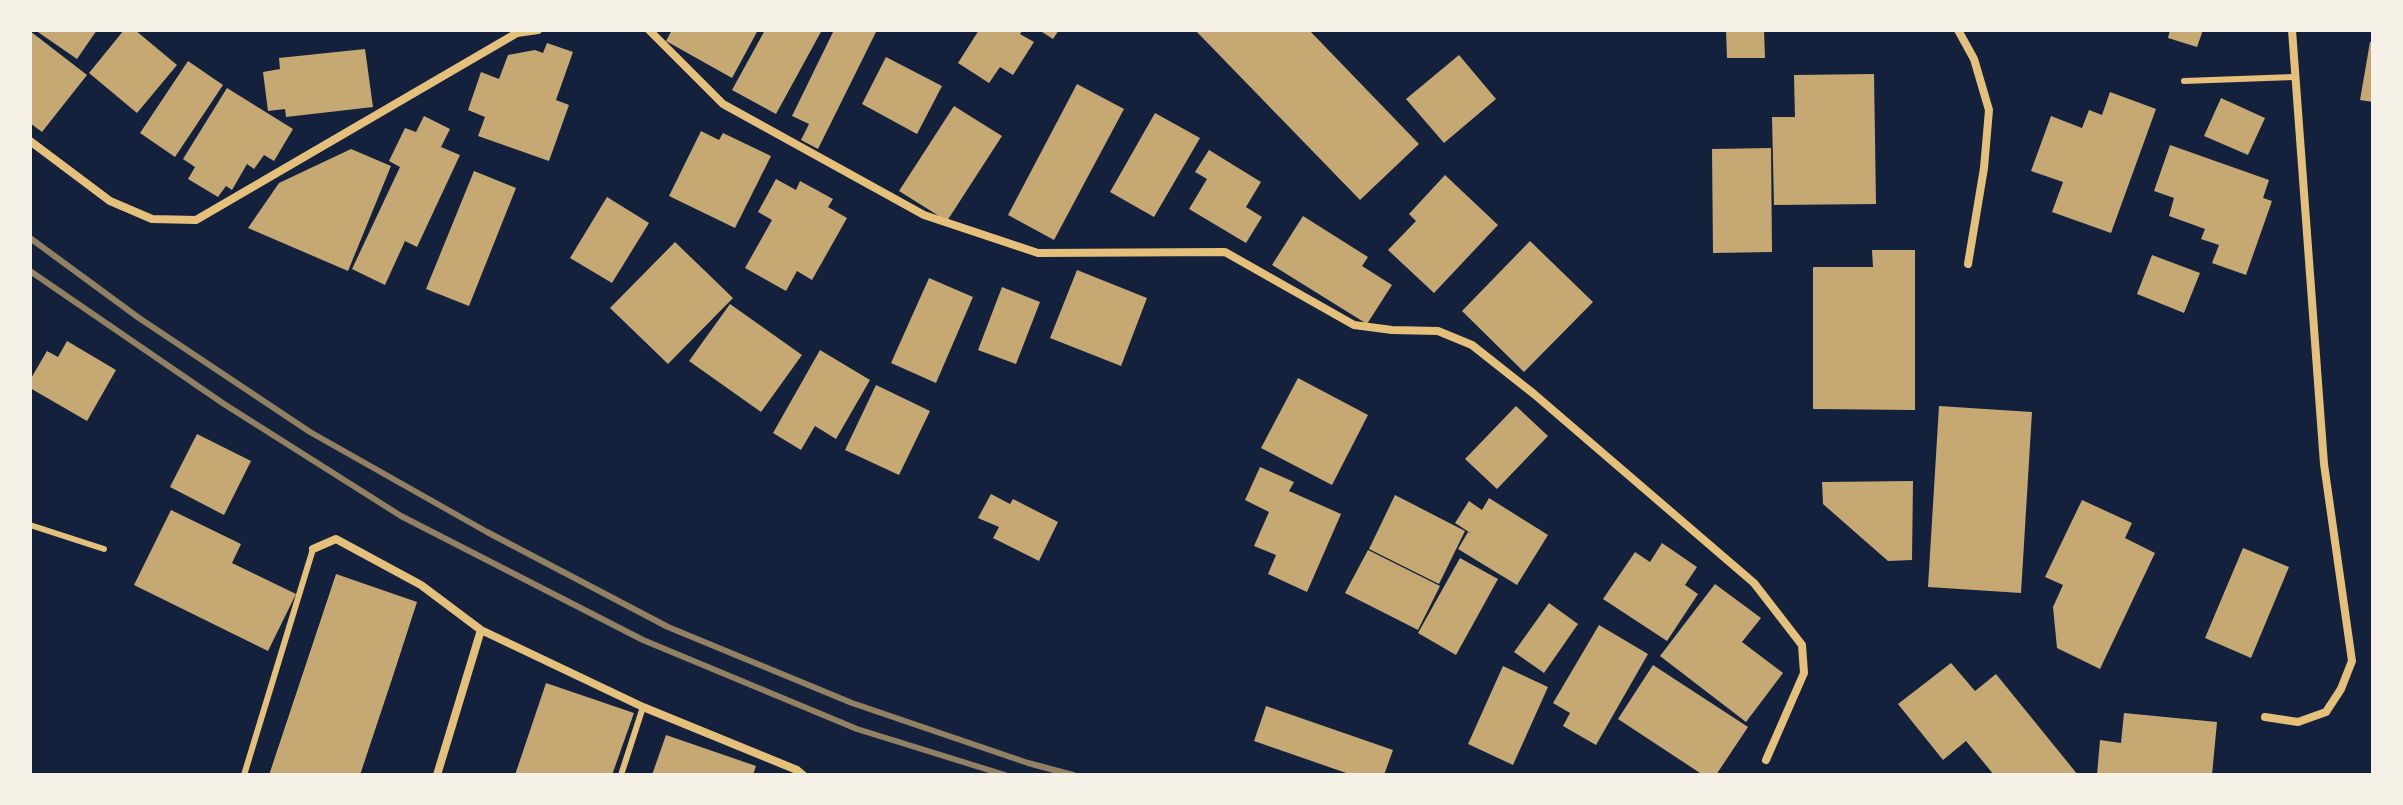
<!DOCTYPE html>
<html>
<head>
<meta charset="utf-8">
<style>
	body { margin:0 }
	#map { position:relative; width:2403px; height:805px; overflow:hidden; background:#14213d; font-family:"Noto Sans",sans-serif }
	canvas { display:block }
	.frame { position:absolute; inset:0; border:32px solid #f6f1e7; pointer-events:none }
</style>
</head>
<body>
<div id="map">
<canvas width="2403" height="805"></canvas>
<div class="frame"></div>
</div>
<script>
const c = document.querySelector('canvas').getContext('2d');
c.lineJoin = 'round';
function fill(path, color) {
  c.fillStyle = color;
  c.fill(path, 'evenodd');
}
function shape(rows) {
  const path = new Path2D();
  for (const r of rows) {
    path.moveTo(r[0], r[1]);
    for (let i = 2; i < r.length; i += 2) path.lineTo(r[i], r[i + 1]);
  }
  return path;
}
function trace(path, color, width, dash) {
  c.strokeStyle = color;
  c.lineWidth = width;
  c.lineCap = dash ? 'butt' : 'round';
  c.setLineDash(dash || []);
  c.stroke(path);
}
fill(shape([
	[35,30,97,30,77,59],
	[124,30,135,30,177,65,137,113,89,73],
	[672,30,758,30,732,78,666,41],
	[765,30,822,30,776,114,732,90],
	[834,30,877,30,818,149,801,140,809,124,792,116],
	[979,30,1023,30,1020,34,1034,42,1013,75,1000,67,989,83,958,63],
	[1039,30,1059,30,1053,39],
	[1195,30,1309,30,1419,144,1360,200],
	[1726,30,1764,30,1765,58,1727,58],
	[2170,30,2203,30,2197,47,2168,38],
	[30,31,87,75,42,132,30,123],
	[2370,42,2373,42,2373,102,2360,100],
	[547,43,573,52,556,100,569,105,549,161,478,136,485,117,468,110,481,72,499,79,508,55,535,50,543,53],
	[365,49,373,107,286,117,285,109,268,111,263,72,280,69,279,58],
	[1459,55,1496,99,1444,143,1406,99],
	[886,57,942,86,917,134,862,104],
	[188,61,223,85,175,157,140,133],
	[1874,74,1876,204,1774,205,1772,117,1795,117,1794,75],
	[1077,84,1124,109,1054,240,1008,215],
	[227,88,293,129,274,161,264,155,254,169,247,164,232,190,226,186,218,197,188,179,195,167,183,159],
	[2110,92,2156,109,2111,233,2052,212,2063,182,2031,171,2051,116,2082,128,2089,110,2102,115],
	[2221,98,2265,118,2248,155,2204,136],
	[954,106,1002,136,947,221,899,191],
	[1155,113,1200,138,1154,217,1110,192],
	[424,116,450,129,441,147,460,155,417,247,405,241,385,285,352,269,400,167,389,161,405,128,416,132],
	[701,131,719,140,723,133,771,156,735,228,669,196],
	[2170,145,2269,180,2263,198,2272,201,2246,275,2212,263,2219,245,2201,239,2205,229,2169,216,2174,198,2154,191],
	[1771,148,1772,252,1713,253,1712,149],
	[351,149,391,166,348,271,248,228,279,183],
	[1209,150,1261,182,1246,207,1262,217,1246,243,1189,209,1207,179,1195,172],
	[474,171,516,188,469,306,426,289],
	[1445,175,1498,225,1434,293,1388,250,1416,221,1409,214],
	[776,179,796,190,800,181,833,199,828,207,847,218,812,280,797,271,786,291,745,268,772,220,758,212],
	[607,197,649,223,612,283,570,258],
	[1303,216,1368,257,1362,266,1392,285,1367,324,1272,265],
	[1530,241,1593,302,1524,372,1462,311],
	[675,242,733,298,668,364,610,308],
	[1872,250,1915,250,1915,410,1813,409,1813,267,1873,267],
	[2152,255,2200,273,2184,313,2137,294],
	[1077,270,1147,298,1121,366,1050,338],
	[929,278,973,297,936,383,891,363],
	[1002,287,1040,302,1016,364,978,350],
	[730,304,802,355,761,412,689,361],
	[67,341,116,370,87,421,30,388,30,380,47,351,58,357],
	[820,350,870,380,836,439,815,426,801,450,773,433],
	[1298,378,1368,415,1332,485,1261,448],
	[876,385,930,411,899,475,845,450],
	[1516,406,1548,436,1497,489,1465,459],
	[1939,406,2032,412,2021,593,1928,587],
	[197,434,251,461,224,515,170,487],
	[1260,467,1294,482,1289,491,1341,514,1307,592,1268,574,1276,555,1254,546,1269,512,1245,500],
	[1913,481,1912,560,1888,561,1823,504,1822,482],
	[991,494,1010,504,1013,499,1058,522,1039,561,993,538,999,527,978,518],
	[1395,495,1465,531,1439,584,1369,549],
	[1489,498,1548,535,1517,585,1458,549,1468,532,1472,534,1455,523,1469,501,1482,510],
	[2082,500,2132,523,2125,538,2155,553,2100,669,2057,648,2053,607,2063,585,2045,577],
	[171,510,241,544,232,563,296,594,268,651,134,585],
	[1662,543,1697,567,1685,585,1698,594,1667,641,1603,599,1635,552,1650,562],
	[2243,548,2289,567,2251,658,2205,638],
	[1368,550,1440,586,1418,630,1345,593],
	[1460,558,1498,579,1456,655,1418,633],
	[336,574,417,602,393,676,360,775,269,775],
	[1715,584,1761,618,1742,642,1783,673,1746,722,1660,656],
	[1549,603,1578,624,1544,673,1514,652],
	[1599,625,1648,654,1596,745,1563,726,1570,713,1553,703],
	[1951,663,1975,691,1996,674,2078,775,1994,775,1966,741,1943,760,1898,704],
	[1653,665,1748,727,1716,775,1703,775,1618,719],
	[1503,666,1548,687,1513,765,1468,744],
	[546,683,634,713,612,775,515,775],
	[1266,706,1393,750,1384,775,1352,775,1254,741],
	[2124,713,2217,722,2212,775,2097,775,2100,740,2121,743],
	[666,735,756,766,753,775,652,775]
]), '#c6a872');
trace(shape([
	[2184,81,2294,77],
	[30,525,104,549],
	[244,775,313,549],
	[621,775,643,707]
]), '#e5c07b', 6);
trace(shape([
	[649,30,723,104,924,215,1038,253,1225,252,1354,325,1392,330,1438,331,1472,345,1534,394,1754,583,1802,645,1804,673,1766,760],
	[1958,30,1974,59,1989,110,1984,168,1968,264],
	[30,141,110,201,152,219,196,220,517,33,538,30],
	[313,549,336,539,421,585,481,630,643,707,797,770,803,775],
	[2265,717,2298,722,2326,712,2341,689,2352,661,2324,464,2292,30],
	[437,775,481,630]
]), '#e5c07b', 8);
trace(shape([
	[30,238,139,318,310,432,487,532,668,627,852,703,1028,763,1073,775],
	[30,271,224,404,401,516,643,640,857,729,1005,775]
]), '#918062', 6);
</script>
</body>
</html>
